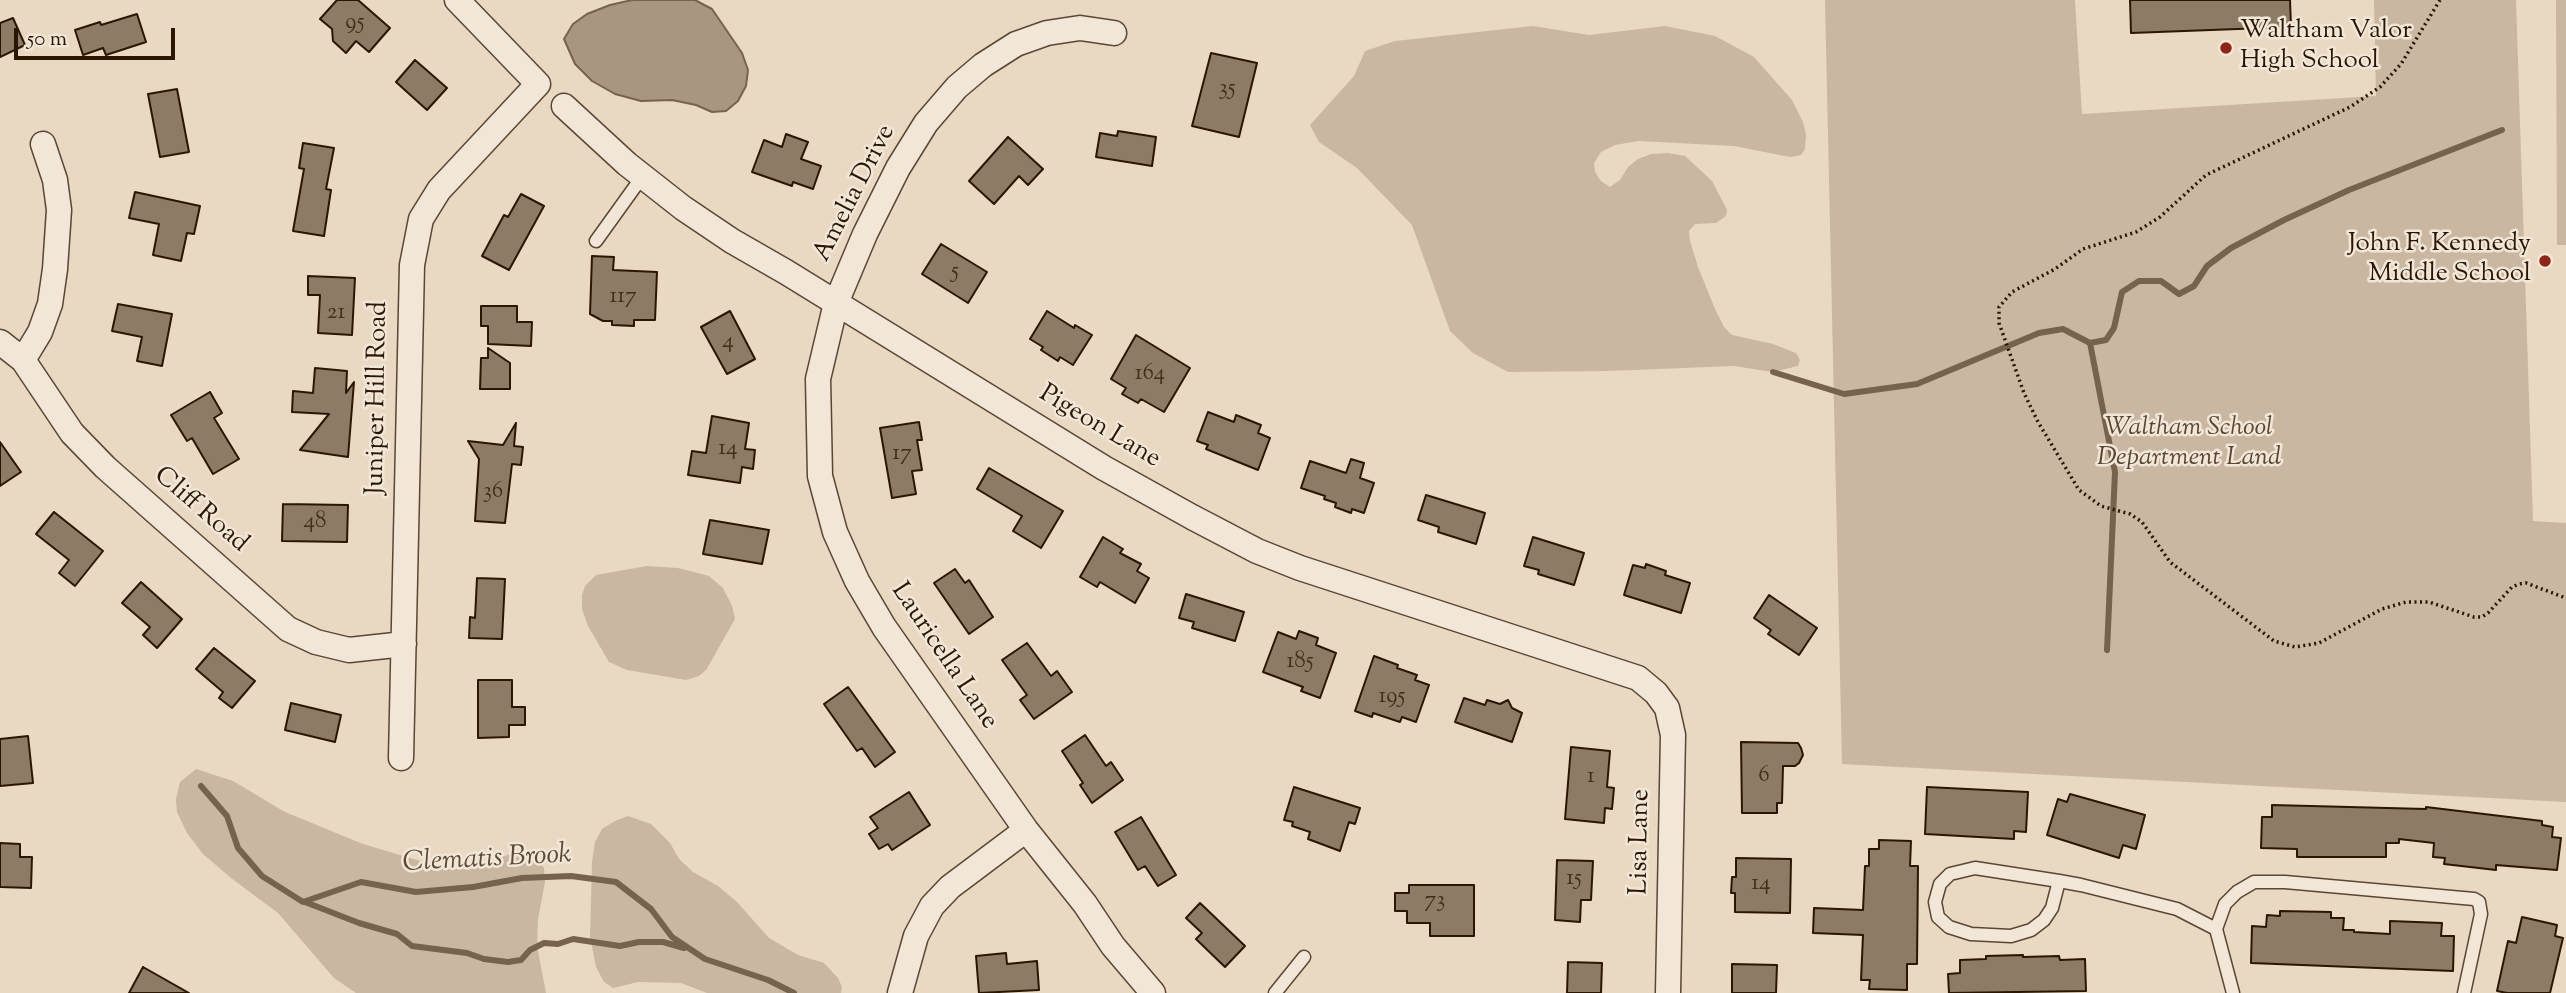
<!DOCTYPE html>
<style>
body{margin:0}
#map{position:relative;width:2566px;height:993px;overflow:hidden;background:#e9d8c2;font-family:"Sorts Mill Goudy",serif}
canvas{display:block}
.scale{position:absolute;left:14px;top:28px;width:161px;height:32px;box-sizing:border-box;border:4px solid #2b1602;border-top:0;padding-left:9px;font-size:21px;line-height:24px;white-space:nowrap;color:#2b1602;-webkit-text-stroke:5px #f1e6d7;paint-order:stroke}
</style>
<div id="map">
<canvas width="2566" height="993"></canvas>
<div class="scale">50 m</div>
</div>
<script>
const context = document.querySelector('canvas').getContext('2d');
context.lineJoin = 'round';
function paint(path, color) { context.fillStyle = color; context.fill(path, 'evenodd'); }
const toPath = rows => new Path2D(rows.map(r => 'M' + r).join(''));
function strokePath(path, color, width, dash) { context.strokeStyle = color; context.lineWidth = width; context.lineCap = dash ? 'butt' : 'round'; context.setLineDash(dash || []); context.stroke(path); }
function drawText(font, color, halo, rows, align = 'center') {
  context.font = font + ' "Sorts Mill Goudy",serif'; context.lineWidth = 5; context.setLineDash([]); context.textBaseline = 'middle'; context.strokeStyle = halo; context.fillStyle = color; for (const [text, x, y, turn = 0] of rows) {
    context.save(); context.translate(x, y); context.rotate((+turn || 0) * Math.PI / 180); context.textAlign = isNaN(turn) ? turn : align; if (halo) context.strokeText(text, 0, 0); context.fillText(text, 0, 0); context.restore();
  }
}
const green = toPath([
 [1825,0,2075,0,2082,114,2376,96,2374,0,2516,0,2533,521,2566,523,2566,802,1842,764],
 [2556,0,2566,0,2566,245,2557,245],
 [1533,26,1589,35,1665,26,1715,36,1754,57,1792,100,1803,122,1806,135,1805,149,1801,155,1790,157,1734,146,1638,141,1615,145,1601,152,1594,163,1595,172,1601,181,1610,187,1620,180,1628,167,1638,159,1651,154,1668,153,1685,156,1712,181,1727,210,1726,216,1716,223,1695,224,1689,231,1690,241,1698,267,1715,309,1724,327,1732,335,1773,344,1796,353,1800,360,1798,366,1773,372,1734,366,1608,371,1508,372,1473,353,1450,331,1412,225,1357,168,1319,142,1310,125,1354,76,1365,51,1395,41],
 [647,566,678,568,709,576,723,588,732,606,735,619,706,670,699,676,686,680,627,670,609,662,588,626,582,609,582,595,585,586,596,575],
 [196,769,233,781,285,812,363,844,447,869,467,869,519,851,533,852,544,868,545,882,538,919,537,946,546,993,356,993,334,978,278,913,231,878,203,854,187,833,177,812,176,799,180,782],
 [628,816,651,824,670,843,679,859,693,872,718,886,737,902,769,938,798,955,824,963,838,978,842,987,841,993,707,993,681,983,638,982,613,988,604,982,596,967,590,937,592,862,595,842,602,829,615,821]
]);
const water = toPath([
 [632,0,695,0,712,9,742,53,748,70,746,86,738,101,726,111,712,112,696,105,672,100,641,101,615,94,592,81,575,64,564,39,573,24,587,14,610,5,632,0]
]);
const stream = toPath([
 [2090,343,2115,472,2107,650],
 [1773,372,1844,394,1917,384,2039,333,2063,329,2090,343,2106,340,2114,328,2122,292,2139,281,2161,281,2179,294,2194,286,2207,266,2231,248,2284,220,2349,190,2502,130],
 [201,786,227,816,238,848,262,876,303,902,361,882,416,892,473,887,522,878,571,876,616,882,651,909,672,937,705,959,768,980,794,993],
 [305,902,359,923,397,934,412,946,467,953,484,959,508,962,521,960,530,950,544,943,558,944,573,939,620,946,639,942,663,942,684,948]
]);
const building = toPath([
 [337,0,358,0,390,28,369,52,356,41,346,53,333,41,332,29,320,19,337,0],
 [2130,0,2290,0,2291,27,2131,33,2130,0],
 [137,14,146,42,106,55,103,48,83,55,75,30,100,22,101,25,137,14],
 [13,18,25,45,0,57,0,23,13,18],
 [1211,53,1257,63,1239,137,1192,126,1211,53],
 [415,60,447,88,427,110,396,82,415,60],
 [177,89,189,152,160,157,148,94,177,89],
 [1118,131,1156,137,1152,166,1096,157,1100,133,1117,136,1118,131],
 [786,134,808,142,801,159,821,166,813,189,793,182,792,186,752,172,764,140,782,147,786,134],
 [1008,137,1043,169,1028,185,1019,176,994,204,969,181,1008,137],
 [303,143,334,148,326,189,331,190,324,236,293,231,304,169,299,168,303,143],
 [135,192,200,206,194,234,187,233,181,261,153,255,159,224,129,218,135,192],
 [521,194,544,206,509,270,482,256,504,215,508,217,521,194],
 [941,244,987,272,968,303,922,274,941,244],
 [592,256,614,257,613,270,657,272,655,320,634,320,634,326,612,325,612,321,603,321,590,314,592,256],
 [308,276,355,278,352,335,318,333,320,295,308,295,308,276],
 [118,304,172,314,162,366,137,361,142,337,112,331,118,304],
 [481,306,517,306,517,322,532,322,531,346,488,344,488,326,481,326,481,306],
 [730,311,755,359,727,374,701,327,730,311],
 [1047,311,1074,328,1075,325,1092,335,1073,365,1060,357,1058,361,1041,350,1043,347,1030,339,1047,311],
 [1136,335,1190,368,1164,412,1141,399,1138,403,1122,394,1126,388,1111,379,1136,335],
 [488,348,510,363,510,389,480,389,481,358,488,358,488,348],
 [315,368,347,371,346,393,354,382,348,457,300,450,329,414,292,412,293,391,313,393,315,368],
 [210,392,222,413,214,418,239,459,213,474,192,438,187,441,171,415,210,392],
 [1208,412,1234,422,1236,415,1261,425,1258,433,1270,438,1258,470,1206,449,1208,445,1197,441,1208,412],
 [712,416,749,423,745,449,755,450,753,469,742,467,740,483,688,475,692,451,706,453,712,416],
 [919,422,922,440,917,440,922,470,912,471,916,494,892,498,880,428,919,422],
 [516,423,514,446,523,447,521,465,512,464,505,523,475,521,479,459,468,441,503,445,516,423],
 [0,442,21,472,0,486,0,442],
 [1351,459,1364,463,1360,478,1374,483,1364,513,1352,509,1351,513,1335,507,1336,503,1324,499,1325,496,1301,488,1310,461,1346,473,1351,459],
 [989,468,1063,511,1041,548,1013,531,1022,516,977,489,989,468],
 [1426,495,1485,513,1476,544,1438,532,1439,527,1418,520,1426,495],
 [283,504,348,505,347,542,282,541,283,504],
 [54,512,103,551,75,586,59,573,69,560,36,534,54,512],
 [710,520,769,530,762,564,703,554,710,520],
 [1103,537,1123,549,1120,553,1141,564,1137,571,1149,578,1135,603,1100,582,1097,587,1080,577,1103,537],
 [1533,537,1584,553,1574,585,1538,574,1539,570,1524,566,1533,537],
 [1646,564,1666,571,1665,575,1690,583,1681,613,1624,595,1633,565,1645,568,1646,564],
 [955,569,965,583,969,580,993,617,969,634,934,583,955,569],
 [477,578,505,579,502,639,469,638,470,617,475,618,477,578],
 [141,582,182,619,157,648,143,635,150,627,122,603,141,582],
 [1186,594,1244,612,1235,641,1192,628,1194,622,1179,618,1186,594],
 [1769,595,1817,628,1799,655,1768,634,1771,630,1754,618,1769,595],
 [1299,631,1318,638,1316,645,1336,653,1320,698,1301,691,1303,687,1263,672,1278,632,1296,639,1299,631],
 [1027,643,1051,676,1057,671,1072,692,1034,719,1020,700,1027,695,1002,660,1027,643],
 [214,648,255,681,232,708,219,698,223,692,196,669,214,648],
 [1374,656,1398,665,1397,668,1417,675,1415,680,1429,685,1416,722,1402,717,1400,722,1373,713,1372,717,1355,711,1374,656],
 [478,680,512,680,512,707,525,707,525,725,509,725,509,737,478,738,478,680],
 [848,687,895,752,875,767,862,748,857,751,824,704,848,687],
 [1464,698,1485,705,1487,700,1500,704,1508,700,1512,708,1522,713,1512,742,1455,722,1464,698],
 [291,703,341,715,335,742,285,730,291,703],
 [1085,735,1106,766,1111,762,1123,780,1092,803,1080,785,1083,783,1062,751,1085,735],
 [28,736,33,783,0,786,0,739,28,736],
 [1741,742,1798,743,1801,748,1803,755,1799,763,1795,766,1783,766,1782,803,1777,803,1777,813,1742,813,1741,742],
 [1571,747,1610,751,1607,787,1614,788,1612,809,1605,808,1604,823,1565,819,1571,747],
 [1294,787,1360,808,1355,824,1349,822,1340,851,1308,839,1310,832,1292,826,1293,822,1284,820,1294,787],
 [1927,787,2028,792,2026,832,2014,831,2014,839,1925,834,1927,787],
 [909,792,930,825,892,850,888,844,879,849,869,834,878,828,870,817,909,792],
 [2070,794,2145,815,2136,849,2123,845,2119,858,2047,835,2058,799,2067,802,2070,794],
 [2272,805,2426,809,2426,807,2542,821,2542,825,2553,827,2552,837,2561,838,2557,870,2496,865,2496,870,2444,864,2445,858,2433,857,2434,843,2399,839,2399,843,2386,843,2386,857,2297,857,2297,849,2261,848,2262,817,2272,817,2272,805],
 [1141,817,1176,875,1158,886,1145,866,1138,870,1115,832,1141,817],
 [1879,840,1911,841,1910,866,1918,866,1917,964,1907,964,1907,990,1869,989,1870,980,1861,980,1863,935,1813,933,1814,908,1863,910,1865,866,1869,866,1869,849,1879,849,1879,840],
 [0,843,20,844,20,857,32,857,31,888,0,887,0,843],
 [1736,858,1791,859,1790,913,1735,912,1735,893,1731,893,1732,877,1736,877,1736,858],
 [1557,860,1593,861,1591,900,1581,900,1580,922,1555,920,1557,860],
 [1409,885,1474,885,1474,936,1430,936,1430,923,1407,923,1407,911,1395,911,1395,893,1409,893,1409,885],
 [1200,903,1245,946,1225,967,1196,939,1202,933,1186,918,1200,903],
 [2280,911,2331,912,2331,918,2344,918,2343,930,2354,930,2354,932,2390,934,2390,921,2442,923,2441,936,2454,936,2453,971,2251,963,2252,926,2266,927,2267,915,2280,916,2280,911],
 [2522,917,2557,925,2555,936,2563,938,2550,993,2507,993,2497,991,2508,941,2516,943,2522,917],
 [1006,953,1007,964,1037,961,1039,990,979,993,976,956,1006,953],
 [2023,955,2023,957,2059,956,2060,960,2085,959,2086,991,1949,993,1948,974,1960,973,1960,960,1986,959,1986,956,2023,955],
 [1568,962,1602,963,1601,993,1567,993,1568,962],
 [1732,964,1777,965,1776,993,1732,993,1732,964],
 [143,967,189,993,129,993,143,967]
]);
const path = toPath([
 [2440,0,2401,64,2380,87,2350,107,2206,175,2160,217,2136,232,2083,249,2055,269,2012,292,1999,307,1999,323,2024,393,2038,422,2079,490,2101,506,2130,514,2142,522,2170,562,2274,641,2295,647,2319,643,2382,609,2406,602,2429,602,2474,617,2482,617,2488,613,2512,587,2519,584,2526,583,2566,598]
]);
const lane = toPath([
 [596,241,642,177],
 [2059,881,2052,908,2044,920,2031,930,2011,936,1971,934,1949,927,1938,917,1935,902,1940,884,1950,874,1975,868,2059,881,2081,885,2177,909,2216,929,2233,993],
 [2216,929,2225,904,2237,892,2254,882,2285,882,2474,899,2479,902,2481,914,2464,993],
 [1275,993,1304,957]
]);
const street = toPath([
 [1114,33,1080,28,1047,33,1016,44,983,65,957,87,926,123,898,168,865,234,836,303,818,379,820,476,835,532,857,581,884,627,1026,830,1085,904,1113,946,1153,993],
 [564,106,627,164,683,208,732,241,786,272,1104,468,1192,517,1257,551,1300,568,1638,678,1656,693,1667,708,1673,735,1668,993],
 [0,342,23,360,72,433,105,467,288,629,316,642,349,650,404,644],
 [23,360,40,332,50,304,55,269,59,210,55,180,43,144],
 [401,758,412,265,421,219,439,190,538,84,457,0],
 [900,993,916,936,932,906,950,887,1026,830]
]);
const markers = [
 [2226,48,7,"#8f2418"],
 [2545,261,7,"#8f2418"]
];
const numberNames = [
 ["95",355,24],
 ["35",1227,90],
 ["5",955,273],
 ["117",623,298],
 ["21",336,314],
 ["4",728,343],
 ["164",1150,375],
 ["14",728,450],
 ["17",902,455],
 ["36",493,493],
 ["48",315,523],
 ["185",1300,663],
 ["195",1392,698],
 ["6",1764,777],
 ["1",1591,778],
 ["15",1574,880],
 ["14",1761,885],
 ["73",1435,902]
];
const poiNames = [
 ["Waltham Valor",2240,33],
 ["High School",2240,63],
 ["John F. Kennedy",2531,246,"right"],
 ["Middle School",2531,276,"right"]
];
const streetNames = [
 ["Amelia Drive",856,194,-63],
 ["Juniper Hill Road",379,398,-89],
 ["Pigeon Lane",1099,428,31],
 ["Cliff Road",200,511,41],
 ["Lauricella Lane",943,657,56],
 ["Lisa Lane",1642,842,-89]
];
const parkNames = [
 ["Waltham School",2189,430],
 ["Department Land",2189,460]
];
const waterNames = [
 ["Clematis Brook",487,861,-3]
];
paint(green, '#c9b7a1');
paint(water, '#a89681');
strokePath(water, '#76634e', 2);
strokePath(stream, '#76634e', 6);
paint(building, '#8e7b66');
strokePath(building, '#2b1602', 2);
strokePath(lane, '#5a4632', 15);
strokePath(street, '#5a4632', 27);
strokePath(path, '#2b1602', 3.5, [2, 3.5]);
strokePath(lane, '#f1e6d7', 12);
strokePath(street, '#f1e6d7', 24);
for (const [x, y, r, color] of markers) { const dot = new Path2D(); dot.arc(x, y, r, 0, 2 * Math.PI); context.fillStyle = color; context.fill(dot); strokePath(dot, '#f1e6d7', 2.5); }
drawText('23px', '#442f1b', null, numberNames);
drawText('26px', '#2b1602', '#f1e6d7', poiNames, 'left');
drawText('26px', '#2b1602', '#f1e6d7', streetNames);
drawText('italic 26px', '#5a4632', '#f1e6d7', parkNames);
drawText('italic 28px', '#5d4935', '#f1e6d7', waterNames);
</script>
